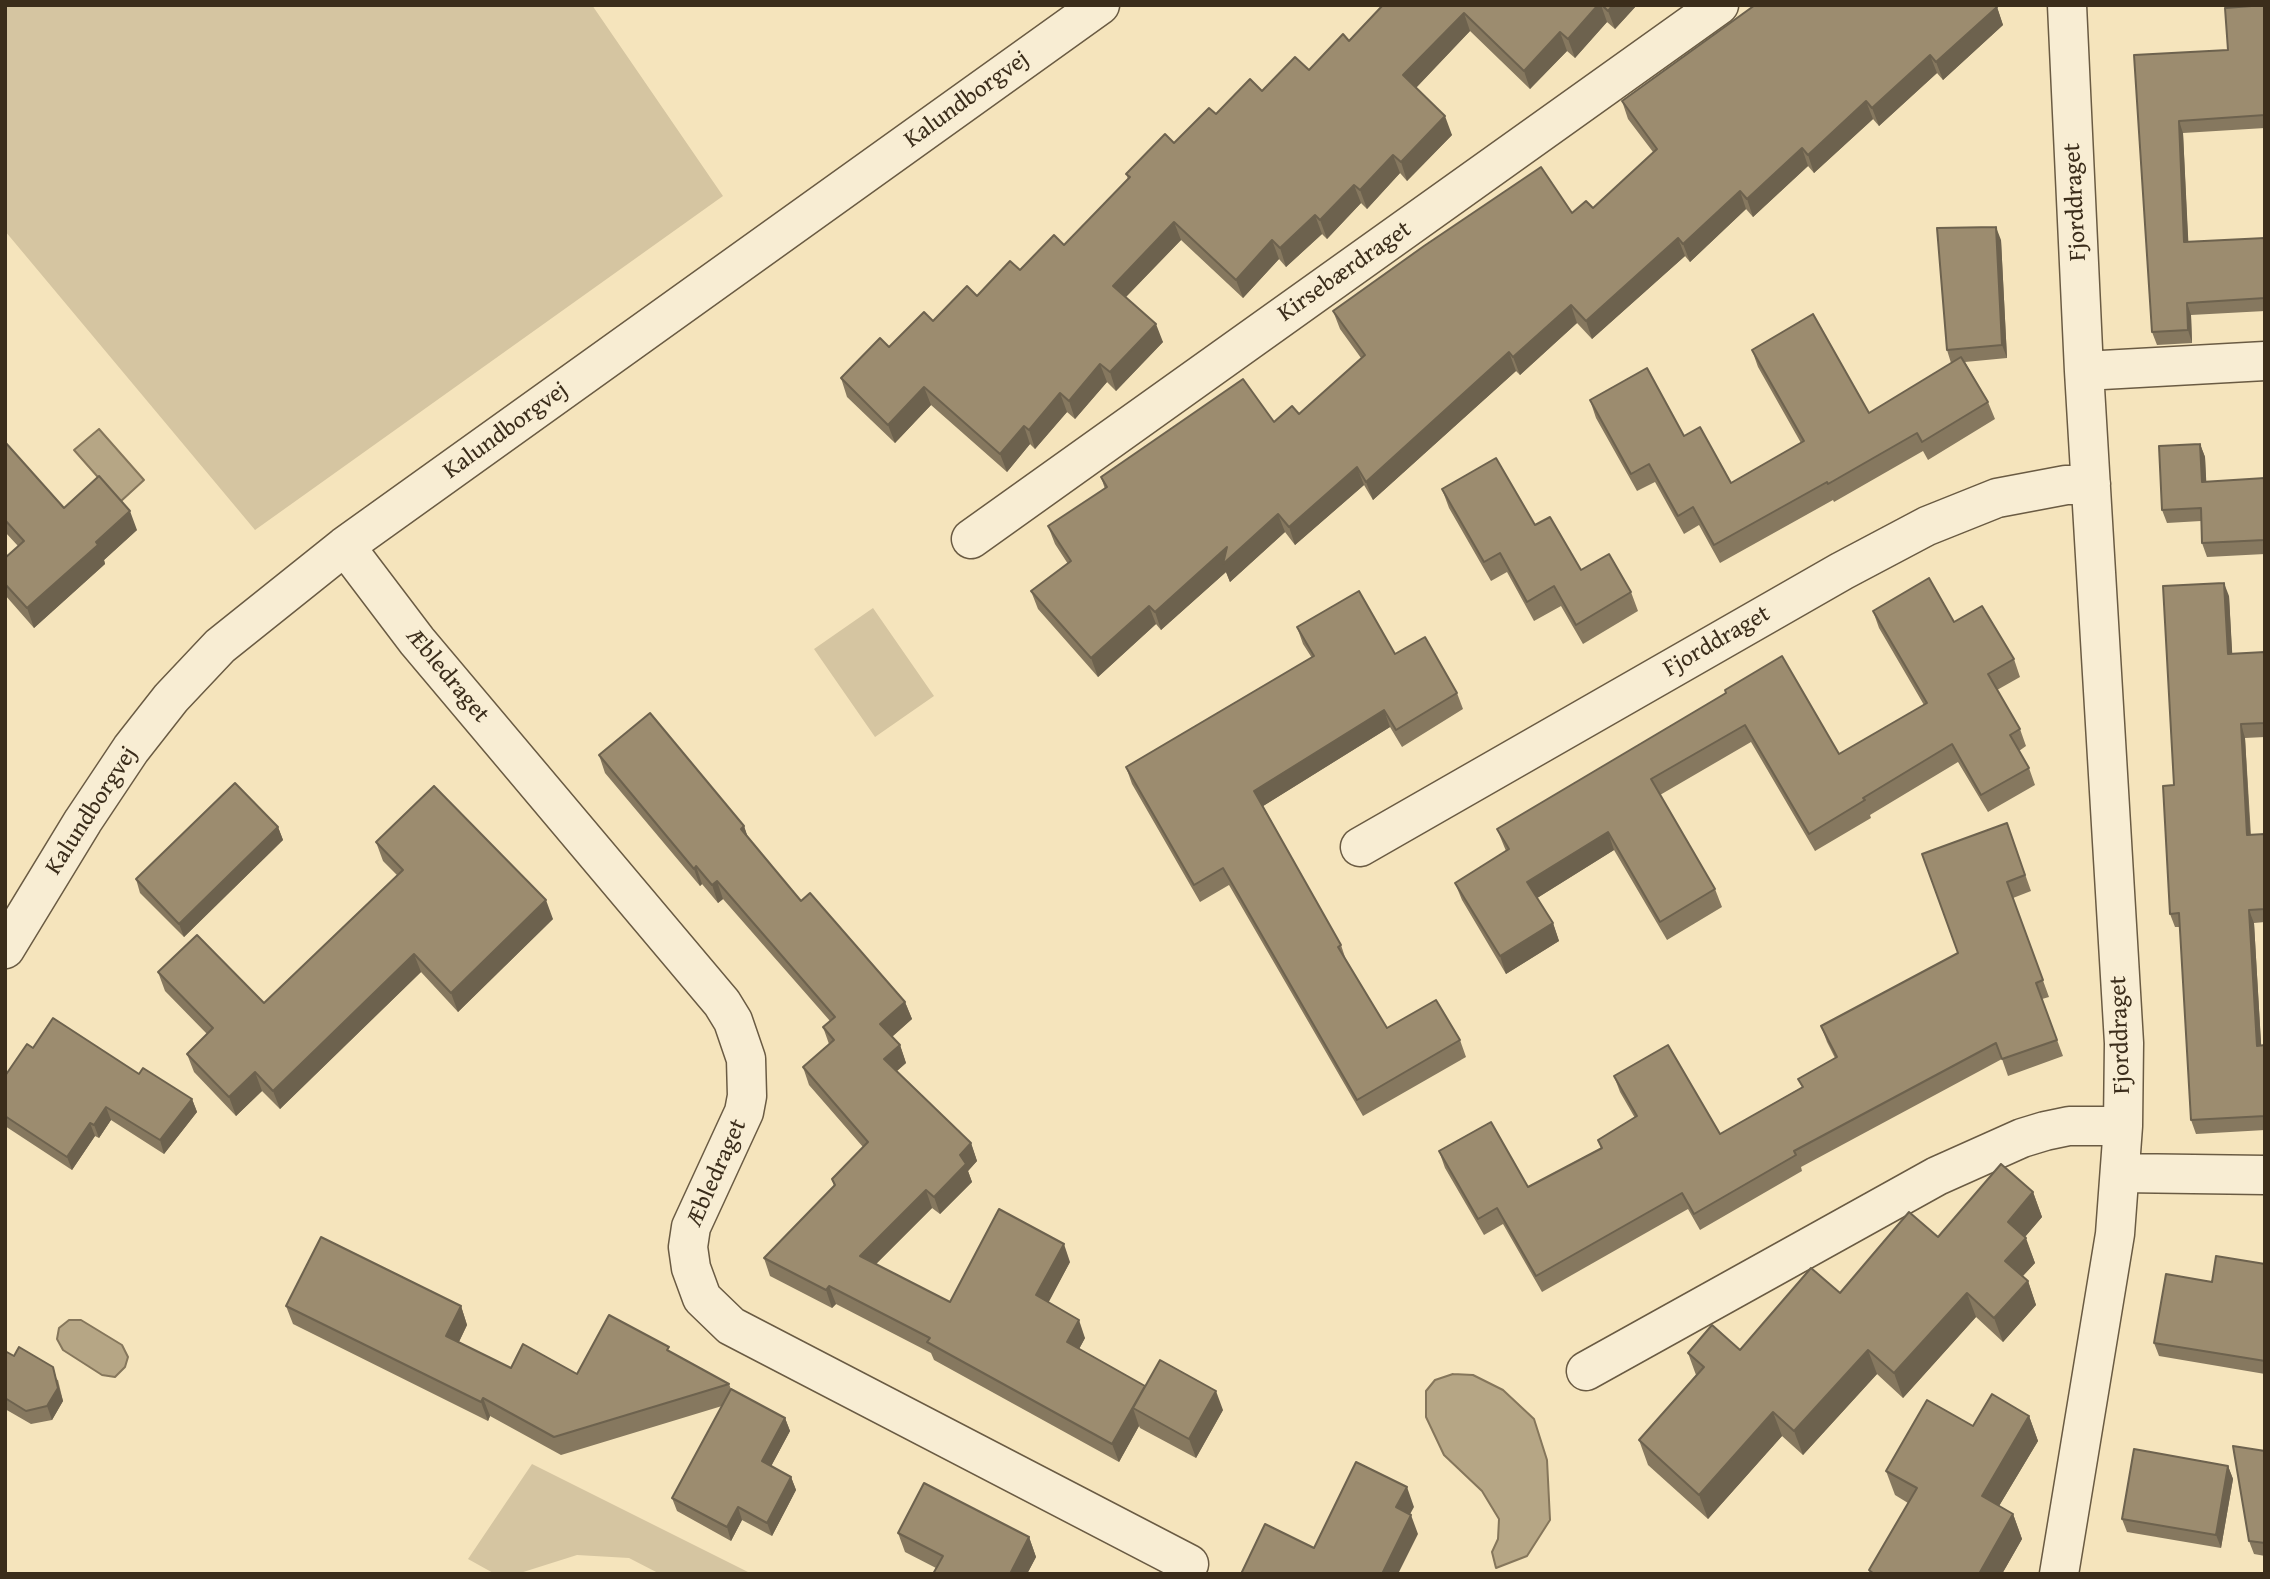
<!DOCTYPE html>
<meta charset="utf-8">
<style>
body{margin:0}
#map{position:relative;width:2270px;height:1579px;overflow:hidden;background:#f5e4bc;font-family:"Gentium Book Plus",serif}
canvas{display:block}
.frame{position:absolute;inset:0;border:7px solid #3b2d1b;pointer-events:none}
</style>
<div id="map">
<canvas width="2270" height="1579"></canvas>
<div class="frame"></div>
</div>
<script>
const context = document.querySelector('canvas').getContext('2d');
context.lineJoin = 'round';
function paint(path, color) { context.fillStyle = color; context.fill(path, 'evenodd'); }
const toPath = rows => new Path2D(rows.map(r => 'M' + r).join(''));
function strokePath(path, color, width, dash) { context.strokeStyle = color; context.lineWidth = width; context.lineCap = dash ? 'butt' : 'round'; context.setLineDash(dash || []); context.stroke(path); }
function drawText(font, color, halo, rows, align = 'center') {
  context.font = font + ' "Gentium Book Plus",serif'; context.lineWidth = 6; context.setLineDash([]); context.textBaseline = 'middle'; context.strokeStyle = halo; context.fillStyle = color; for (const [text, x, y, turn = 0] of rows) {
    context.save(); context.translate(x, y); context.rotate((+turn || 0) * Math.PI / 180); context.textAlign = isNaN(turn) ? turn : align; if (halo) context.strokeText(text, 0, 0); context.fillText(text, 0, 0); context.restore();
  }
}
const green = toPath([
 [5,5,592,5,723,196,255,530,5,231],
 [873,608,934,696,875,737,814,649],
 [532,1464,752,1574,660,1574,629,1558,577,1555,517,1574,495,1574,468,1559]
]);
const water = toPath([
 [99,429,144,480,120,502,74,450,99,429],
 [69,1320,81,1320,122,1345,128,1357,125,1367,115,1377,102,1375,63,1350,57,1339,59,1328,69,1320],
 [1453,1374,1473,1375,1503,1390,1534,1419,1547,1460,1550,1520,1527,1556,1496,1568,1492,1552,1498,1539,1499,1519,1482,1491,1444,1455,1426,1417,1426,1391,1435,1380,1453,1374]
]);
const minor = toPath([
 [2084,371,2265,361],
 [971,539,1719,5],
 [345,546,417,641,722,1003,733,1021,746,1059,747,1096,744,1112,691,1227,688,1247,691,1268,702,1298,731,1326,1189,1564],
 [1360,847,1842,571,1927,526,1997,498,2066,485,2091,484],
 [5,949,83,821,131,749,171,698,220,646,345,546,1100,5],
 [2121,1173,2265,1175],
 [1586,1371,1937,1176,2022,1138,2045,1131,2069,1126,2123,1126],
 [2059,1574,2115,1234,2123,1126,2124,1043,2084,371,2067,5]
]);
const wall = toPath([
 [1383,5,1637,5,1615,29,1607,22,1575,58,1567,51,1530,89,1470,31,1416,88,1452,135,1407,181,1400,173,1367,209,1361,203,1327,239,1322,234,1286,267,1279,259,1243,298,1181,240,1126,297,1163,342,1116,391,1107,382,1075,419,1067,412,1035,449,1030,444,1007,472,931,405,895,443,847,397,841,378,933,321,1064,245,1128,179,1126,174,1174,143,1216,114,1309,70,1349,41],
 [2265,5,2265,128,2183,133,2188,242,2265,238,2265,311,2191,315,2192,343,2157,345,2152,332,2134,55,2228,50],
 [1997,7,2003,25,1943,80,1937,73,1879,126,1873,119,1814,173,1808,166,1753,217,1746,209,1690,262,1685,256,1592,339,1577,323,1520,375,1516,371,1373,500,1364,485,1295,545,1285,532,1230,582,1226,572,1161,630,1156,624,1098,677,1038,609,1031,591,1068,564,1055,544,1048,526,1105,489,1101,477,1299,414,1361,358,1340,329,1333,311,1572,213,1593,208,1653,152,1628,119,1622,101],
 [2001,240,2007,358,1965,362,1988,402,1995,419,1928,460,1923,451,1834,502,1833,500,1720,563,1699,525,1684,534,1655,482,1637,491,1596,418,1590,400,1684,436,1731,483,1801,443,1758,367,1752,350,1869,413,1951,363,1947,350],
 [5,442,64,508,137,530,104,560,105,564,34,628,5,595,5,558,18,546,5,532],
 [2200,444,2205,457,2206,482,2265,478,2265,554,2207,557,2202,543,2201,521,2167,523,2162,510],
 [1442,489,1535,525,1581,570,1631,592,1638,611,1583,644,1561,606,1534,621,1507,572,1491,581,1449,508],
 [2229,596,2232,654,2265,652,2265,737,2245,738,2251,835,2265,834,2265,922,2254,923,2261,1045,2265,1045,2265,1130,2196,1134,2191,1120,2180,927,2175,927,2170,914,2174,785],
 [1873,611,1954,622,2014,659,2020,677,1997,690,2020,729,2026,746,2019,751,2029,768,2035,785,1988,812,1958,762,1870,815,1871,818,1815,851,1751,742,1660,795,1715,889,1722,907,1667,940,1614,850,1537,898,1553,923,1559,941,1506,974,1462,900,1455,883,1506,851,1497,829,1726,693,1725,690,1839,754,1924,705,1879,628],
 [1297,627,1395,654,1457,693,1463,709,1402,747,1390,727,1263,806,1341,945,1346,960,1387,1028,1460,1040,1466,1057,1363,1116,1229,885,1200,902,1132,784,1126,767,1312,658,1303,644],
 [599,755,744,826,748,838,801,901,905,1002,912,1019,892,1037,900,1045,906,1063,897,1071,971,1143,977,1161,968,1171,972,1182,940,1214,932,1208,876,1264,950,1302,1070,1262,1048,1302,1085,1338,1079,1349,1145,1386,1223,1410,1196,1458,1140,1428,1139,1426,1119,1462,934,1360,931,1353,836,1304,832,1308,770,1276,764,1258,834,1186,832,1179,863,1147,809,1085,803,1067,829,1044,823,1027,830,1021,723,899,718,903,702,884,700,886,605,773],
 [2007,823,2031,891,2013,898,2049,997,2042,999,2063,1056,2008,1076,2002,1059,1801,1167,1802,1171,1700,1230,1688,1209,1542,1292,1503,1224,1484,1235,1445,1168,1439,1151,1528,1187,1601,1148,1598,1140,1635,1118,1620,1092,1614,1076,1720,1134,1802,1087,1798,1079,1835,1058,1827,1042,1821,1026,1958,953],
 [278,827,283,840,184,937,140,893,136,879],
 [376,842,553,919,458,1012,421,972,280,1109,262,1091,236,1116,194,1072,187,1054,207,1034,165,991,158,972,264,1003,397,875,383,861],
 [33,1048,139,1074,192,1099,197,1112,164,1154,111,1120,99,1138,95,1136,72,1170,5,1126,5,1076],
 [2033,1192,2042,1217,2025,1237,2035,1263,2023,1276,2028,1281,2036,1305,2003,1342,1976,1317,1903,1398,1877,1374,1803,1455,1782,1436,1708,1519,1648,1465,1639,1440,1696,1375,1688,1353,1740,1350,1938,1237],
 [2265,1264,2265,1374,2159,1356,2154,1343,2212,1282],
 [286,1306,461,1306,467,1325,459,1342,511,1368,577,1374,670,1352,729,1384,731,1389,785,1418,790,1431,771,1466,791,1477,796,1490,772,1536,742,1520,731,1541,677,1511,672,1498,722,1406,561,1455,490,1416,488,1421,293,1324],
 [5,1351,58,1380,63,1401,52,1420,31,1424,5,1409],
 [2029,1416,2038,1441,1999,1506,2013,1514,2022,1539,2002,1574,1870,1574,1869,1570,1908,1503,1895,1495,1886,1471],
 [2265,1451,2265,1556,2254,1554,2249,1541],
 [2228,1466,2233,1479,2221,1548,2127,1532,2122,1519],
 [898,1533,1029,1537,1036,1557,1027,1574,933,1574,936,1568,905,1552]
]);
const shadedWall = toPath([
 [1598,5,1601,5,1607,22,1575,58,1568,39],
 [1613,5,1637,5,1615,29,1608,11],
 [1997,7,2003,25,1943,80,1936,62],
 [1464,13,1470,31,1410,94,1403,75],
 [1560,32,1567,51,1530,89,1524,71],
 [1930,55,1937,73,1879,126,1872,108],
 [1866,101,1873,119,1814,173,1808,155],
 [1445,116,1452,135,1407,181,1401,162],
 [2179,121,2183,133,2189,255,2184,242],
 [1802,148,1808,166,1753,217,1747,199],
 [1393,155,1400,173,1367,209,1360,190],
 [1354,185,1361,203,1327,239,1320,220],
 [1740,191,1746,209,1690,262,1683,244],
 [1315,215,1322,234,1286,267,1280,248],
 [1174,222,1181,240,1119,304,1113,286],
 [1996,227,2001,240,2007,358,2002,345],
 [1678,238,1685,256,1592,339,1586,321],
 [1272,240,1279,259,1243,298,1236,280],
 [2187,303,2191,315,2192,343,2188,330],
 [1571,305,1577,323,1520,375,1513,357],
 [1156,324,1163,342,1116,391,1110,372],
 [1509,352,1516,371,1373,500,1366,482],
 [1100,364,1107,382,1075,419,1069,401],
 [924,387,931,405,895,443,888,425],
 [1060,393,1067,412,1035,449,1029,430],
 [1024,426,1030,444,1007,472,1000,454],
 [2200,444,2205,457,2207,495,2202,482],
 [1357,467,1364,485,1295,545,1289,527],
 [130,511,137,530,104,560,105,564,34,628,27,608,96,542],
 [1278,514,1285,532,1230,582,1226,572,1161,630,1155,612,1227,547],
 [2224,583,2229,596,2233,667,2228,654],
 [1149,606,1156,624,1098,677,1091,658],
 [1384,710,1390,727,1260,808,1254,791],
 [2241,724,2245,738,2251,848,2247,835],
 [744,826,750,844,741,829],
 [278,827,283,840,184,937,179,924],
 [1608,832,1614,850,1534,900,1527,882],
 [696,866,702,884,700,886,694,869],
 [717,881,723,899,718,903,712,885],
 [546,900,553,919,458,1012,451,993],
 [2249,910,2254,923,2262,1059,2257,1046],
 [1553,923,1559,941,1506,974,1500,956],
 [414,954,421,972,280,1109,273,1091],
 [905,1002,912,1019,887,1041,880,1024],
 [900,1045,906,1063,891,1076,884,1059],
 [255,1072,262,1091,236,1116,229,1097],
 [192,1099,197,1112,164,1154,160,1140],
 [106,1107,111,1120,99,1138,94,1125],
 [90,1123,95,1136,72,1170,67,1157],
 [971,1143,977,1161,968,1171,972,1182,940,1214,934,1197,960,1155],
 [926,1190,932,1208,866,1274,860,1256],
 [2033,1192,2042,1217,2017,1246,2008,1222],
 [2026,1238,2035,1263,2014,1285,2005,1261],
 [1064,1244,1070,1262,1043,1313,1036,1295],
 [2028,1281,2036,1305,2003,1342,1994,1318],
 [829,1286,836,1304,832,1308,826,1290],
 [1967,1293,1976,1317,1903,1398,1894,1373],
 [461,1306,467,1325,453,1354,446,1336],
 [1079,1320,1085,1338,1073,1360,1067,1342],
 [1868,1350,1877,1374,1803,1455,1794,1431],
 [53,1367,63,1401,52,1420,47,1406],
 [1216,1391,1223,1410,1196,1458,1189,1439],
 [483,1398,490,1416,488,1421,481,1402],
 [1133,1408,1139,1426,1119,1462,1112,1444],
 [1773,1412,1782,1436,1708,1519,1699,1495],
 [2029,1416,2038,1441,1990,1521,1982,1496],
 [785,1418,790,1431,767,1474,762,1461],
 [2228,1466,2233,1479,2221,1548,2216,1535],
 [791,1477,796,1490,772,1536,767,1523],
 [1407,1487,1414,1507,1403,1527,1396,1507],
 [738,1507,742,1520,731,1541,727,1527],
 [2013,1514,2022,1539,2002,1574,1979,1574],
 [1411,1515,1418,1534,1398,1574,1382,1574],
 [1029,1537,1036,1557,1027,1574,1010,1574]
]);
const building = toPath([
 [1383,5,1598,5,1568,39,1560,32,1524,71,1464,13,1403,75,1445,116,1401,162,1393,155,1360,190,1354,185,1320,220,1315,215,1280,248,1272,240,1236,280,1174,222,1113,286,1156,324,1110,372,1100,364,1069,401,1060,393,1029,430,1024,426,1000,454,924,387,888,425,841,378,880,338,889,347,924,312,933,321,967,286,977,296,1010,261,1020,270,1054,235,1064,245,1130,177,1126,174,1165,134,1174,143,1209,108,1216,114,1250,79,1262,91,1295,57,1309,70,1343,34,1349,41,1383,5],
 [1602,5,1613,5,1608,11,1602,5],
 [1755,5,1996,5,1997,7,1936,62,1930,55,1872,108,1866,101,1808,155,1802,148,1747,199,1740,191,1683,244,1678,238,1586,321,1571,305,1513,357,1509,352,1366,482,1357,467,1289,527,1278,514,1223,564,1227,547,1155,612,1149,606,1091,658,1031,591,1071,561,1048,526,1107,487,1101,477,1243,379,1274,422,1292,406,1299,414,1365,355,1333,311,1424,246,1541,167,1572,213,1586,201,1593,208,1657,149,1622,101,1755,5],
 [2265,5,2265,115,2179,121,2184,242,2265,238,2265,298,2187,303,2188,330,2152,332,2134,55,2228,50,2225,8,2265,5],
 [1996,227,2002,345,1947,350,1937,228,1996,227],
 [1813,314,1869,413,1961,357,1988,402,1922,442,1917,433,1828,484,1827,482,1714,545,1693,507,1678,516,1649,464,1631,474,1590,400,1647,368,1684,436,1700,427,1731,483,1804,441,1752,350,1813,314],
 [5,442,64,508,99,476,130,511,96,542,98,545,27,608,5,584,5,558,24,541,5,520,5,442],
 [2200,444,2202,482,2265,478,2265,540,2202,543,2201,508,2162,510,2159,446,2200,444],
 [1496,458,1535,525,1550,517,1581,570,1609,554,1631,592,1576,625,1554,586,1527,602,1500,553,1484,562,1442,489,1496,458],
 [1929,578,1954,622,1982,606,2014,659,1988,674,2020,729,2010,735,2029,768,1981,795,1952,744,1863,798,1865,800,1809,834,1745,725,1651,779,1715,889,1660,922,1608,832,1527,882,1553,923,1500,956,1455,883,1509,849,1497,829,1726,693,1725,690,1782,656,1839,754,1927,703,1873,611,1929,578],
 [2224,583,2228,654,2265,652,2265,723,2241,724,2247,835,2265,834,2265,909,2249,910,2257,1046,2265,1045,2265,1116,2191,1120,2179,913,2170,914,2163,786,2174,785,2163,586,2224,583],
 [1359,591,1395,654,1425,637,1457,693,1396,730,1384,710,1254,791,1341,945,1338,947,1387,1028,1436,1000,1460,1040,1357,1100,1223,868,1194,885,1126,767,1314,656,1297,627,1359,591],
 [650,713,744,826,741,829,801,901,810,893,905,1002,880,1024,900,1045,884,1059,971,1143,960,1155,966,1164,934,1197,926,1190,860,1256,950,1302,999,1209,1064,1244,1036,1295,1079,1320,1067,1342,1145,1386,1112,1444,927,1342,930,1338,829,1286,826,1290,764,1258,835,1185,832,1179,868,1142,803,1067,834,1040,823,1027,835,1017,717,881,712,885,696,866,694,869,599,755,650,713],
 [235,783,278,827,179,924,136,879,235,783],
 [434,786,546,900,451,993,414,954,273,1091,255,1072,229,1097,187,1054,213,1028,158,972,197,935,264,1003,403,870,376,842,434,786],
 [2007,823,2025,875,2007,882,2043,980,2036,983,2057,1040,2002,1059,1996,1043,1794,1151,1796,1155,1694,1214,1682,1193,1536,1276,1497,1208,1478,1219,1439,1151,1491,1122,1528,1187,1602,1148,1598,1140,1637,1116,1614,1076,1668,1045,1720,1134,1803,1087,1798,1079,1837,1057,1821,1026,1958,953,1922,854,2007,823],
 [53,1018,139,1074,143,1068,192,1099,160,1140,106,1107,94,1125,90,1123,67,1157,5,1116,5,1076,27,1044,33,1048,53,1018],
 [2001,1164,2033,1192,2008,1222,2026,1238,2005,1261,2028,1281,1994,1318,1967,1293,1894,1373,1868,1350,1794,1431,1773,1412,1699,1495,1639,1440,1704,1367,1688,1353,1712,1325,1740,1350,1811,1268,1840,1293,1909,1212,1938,1237,2001,1164],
 [321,1237,461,1306,446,1336,511,1368,523,1344,577,1374,609,1315,669,1347,667,1350,729,1384,554,1437,483,1398,481,1402,286,1306,321,1237],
 [2216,1256,2265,1264,2265,1361,2154,1343,2166,1274,2212,1282,2216,1256],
 [19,1347,53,1367,58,1388,47,1406,26,1411,5,1398,5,1351,14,1356,19,1347],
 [1160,1360,1216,1391,1189,1439,1133,1408,1160,1360],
 [731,1389,785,1418,762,1461,791,1477,767,1523,738,1507,727,1527,672,1498,731,1389],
 [1992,1394,2029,1416,1982,1496,2013,1514,1979,1574,1874,1574,1869,1570,1917,1488,1886,1471,1927,1400,1973,1426,1992,1394],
 [2233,1446,2265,1451,2265,1543,2249,1541,2233,1446],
 [2134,1449,2228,1466,2216,1535,2122,1519,2134,1449],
 [1356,1462,1407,1487,1396,1507,1411,1515,1382,1574,1241,1574,1265,1524,1314,1548,1356,1462],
 [924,1483,1029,1537,1010,1574,933,1574,943,1556,898,1533,924,1483]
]);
const streetNames = [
 ["Kalundborgvej",967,100,-36],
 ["Fjorddraget",2076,202,-93],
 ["Kirsebærdraget",1345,272,-35],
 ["Kalundborgvej",506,431,-36],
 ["Fjorddraget",1717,642,-30],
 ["Æbledraget",447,676,50],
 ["Kalundborgvej",92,811,-57],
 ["Fjorddraget",2121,1035,-92],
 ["Æbledraget",717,1173,-66]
];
paint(green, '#d5c5a1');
paint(water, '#b6a685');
strokePath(water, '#85765b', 2);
strokePath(minor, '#6a5b43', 41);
strokePath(minor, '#f8edd3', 38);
paint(wall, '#86785f');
paint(shadedWall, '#6d624e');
paint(building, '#9c8c6f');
strokePath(building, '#6d624e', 2);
drawText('24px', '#3b2d1b', '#f8edd3', streetNames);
</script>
